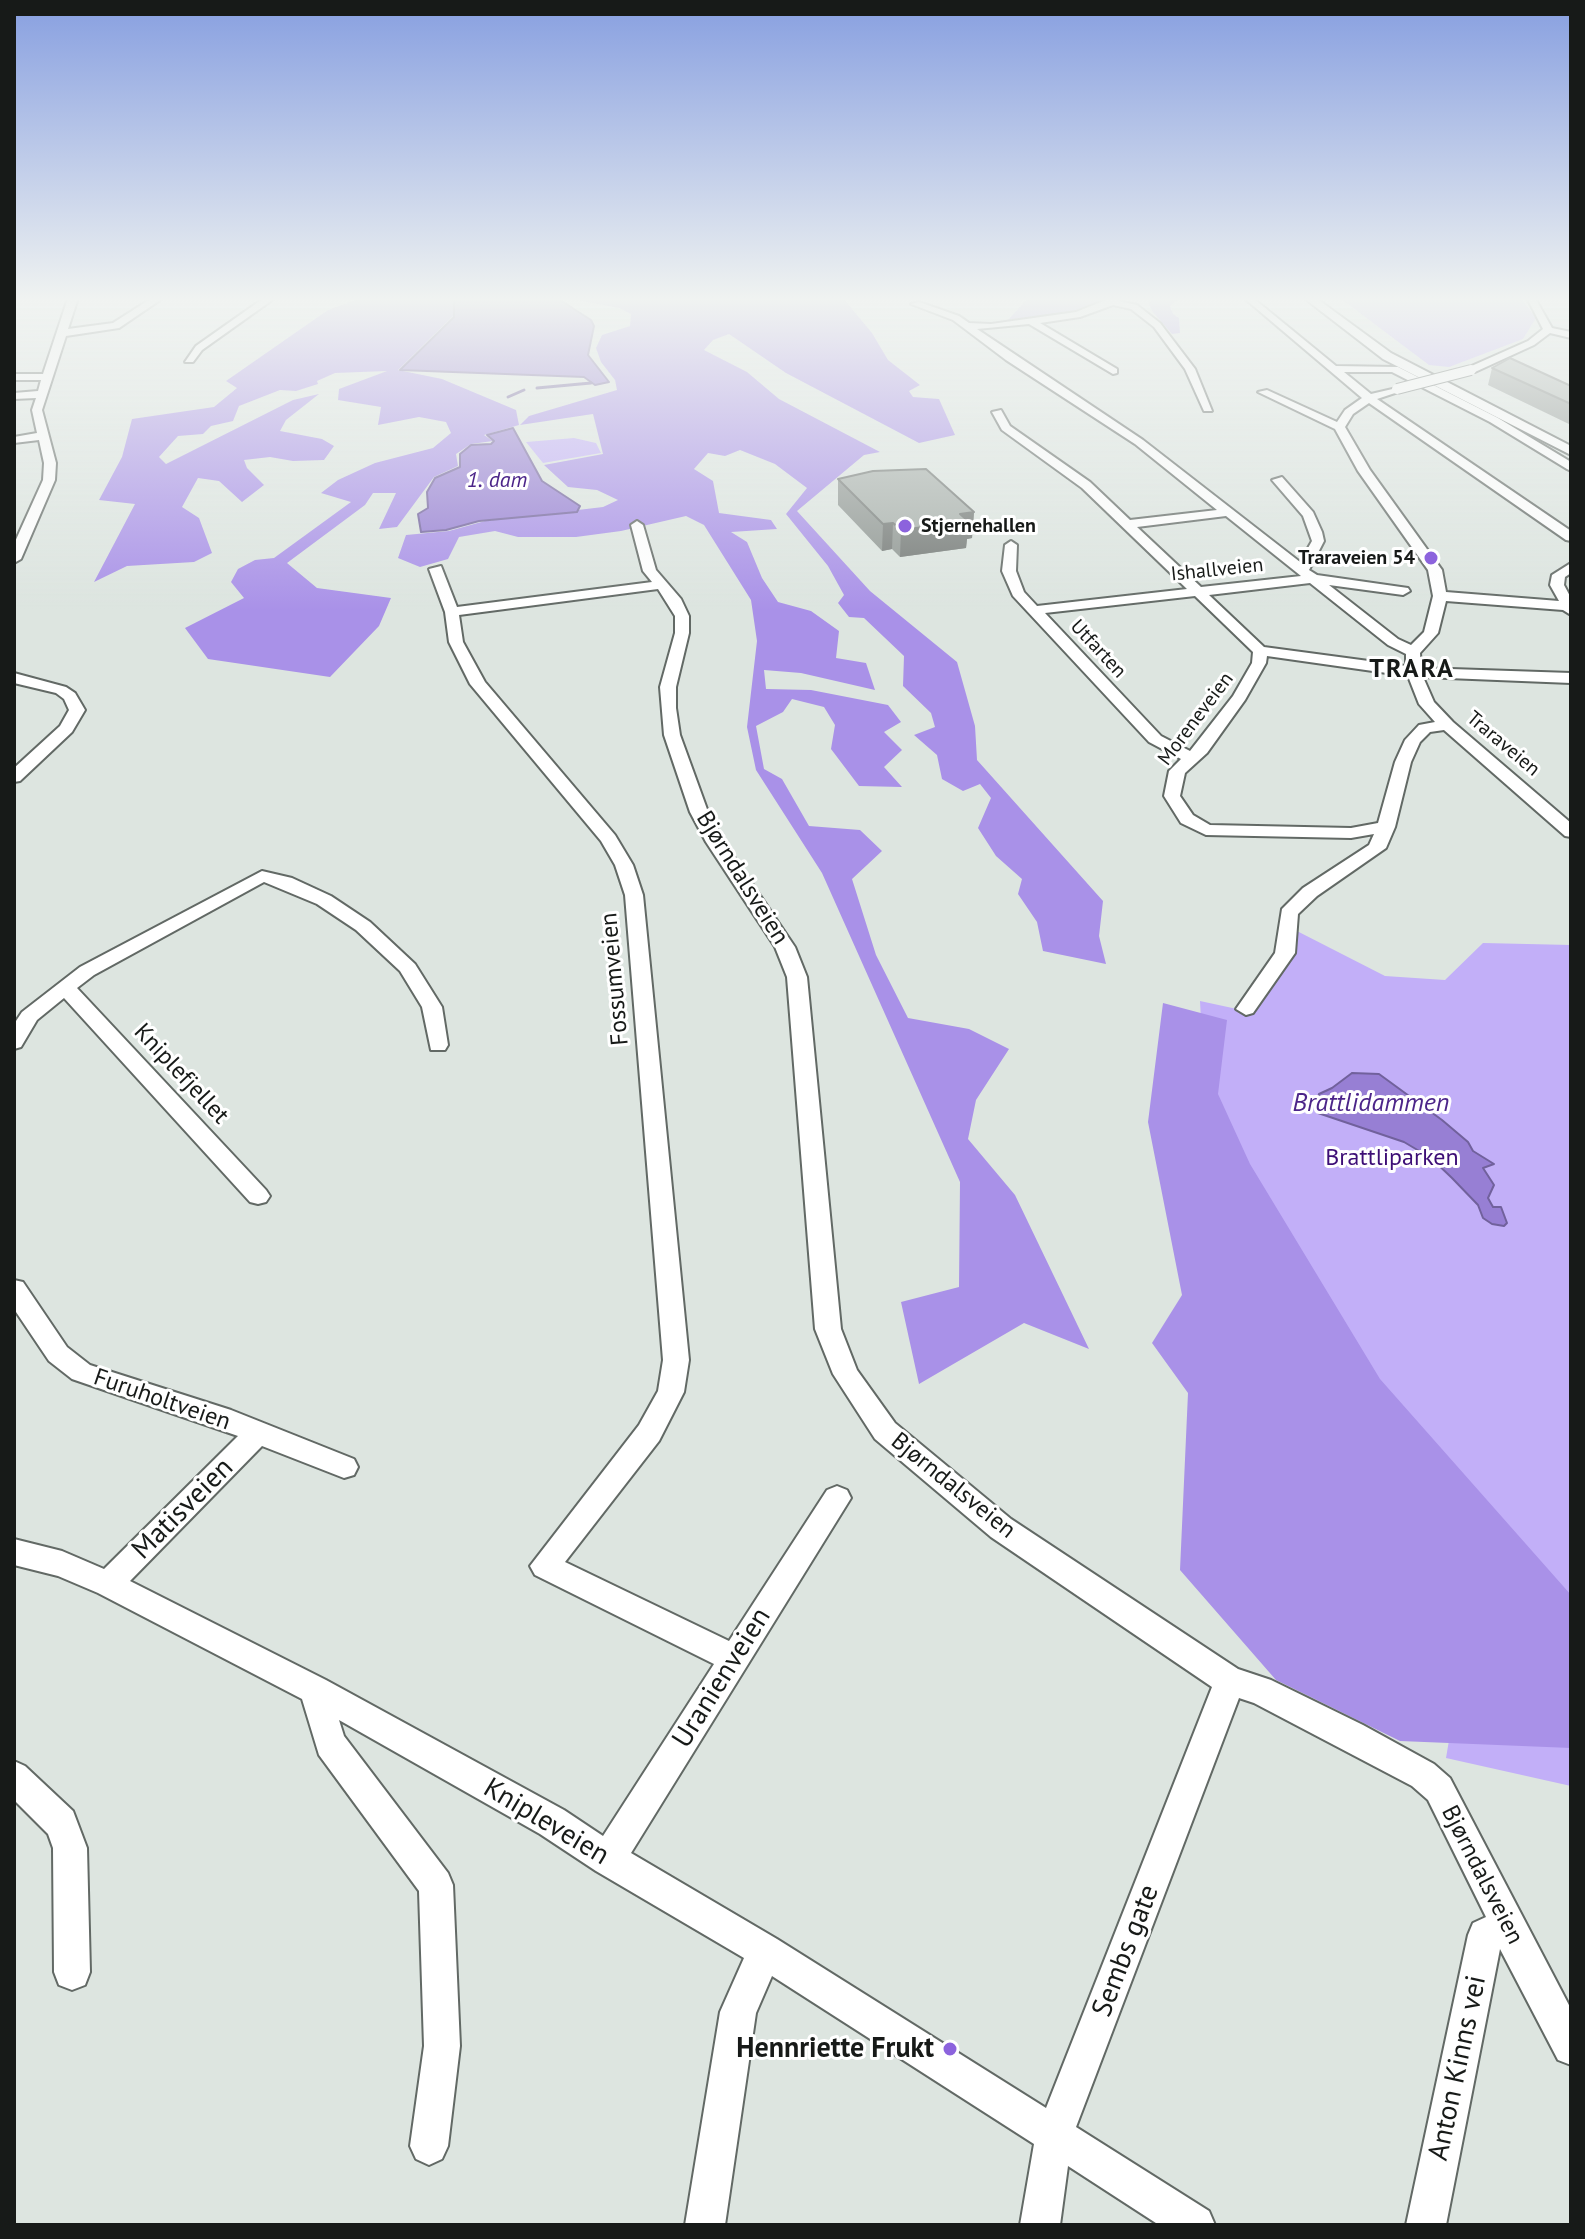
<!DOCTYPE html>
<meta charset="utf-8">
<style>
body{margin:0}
#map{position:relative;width:1585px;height:2239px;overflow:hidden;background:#dde5e0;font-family:"PT Sans",sans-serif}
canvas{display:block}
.frame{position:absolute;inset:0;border:16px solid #171a18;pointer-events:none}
</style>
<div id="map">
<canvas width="1585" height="2239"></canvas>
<div class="frame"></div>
</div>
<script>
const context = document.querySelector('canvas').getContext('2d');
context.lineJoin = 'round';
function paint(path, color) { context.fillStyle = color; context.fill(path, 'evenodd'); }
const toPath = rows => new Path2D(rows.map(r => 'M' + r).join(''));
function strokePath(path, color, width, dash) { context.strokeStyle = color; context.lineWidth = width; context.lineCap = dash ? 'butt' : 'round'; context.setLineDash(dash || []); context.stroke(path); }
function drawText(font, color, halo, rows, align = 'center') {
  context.font = font + ' "PT Sans",sans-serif'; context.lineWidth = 6; context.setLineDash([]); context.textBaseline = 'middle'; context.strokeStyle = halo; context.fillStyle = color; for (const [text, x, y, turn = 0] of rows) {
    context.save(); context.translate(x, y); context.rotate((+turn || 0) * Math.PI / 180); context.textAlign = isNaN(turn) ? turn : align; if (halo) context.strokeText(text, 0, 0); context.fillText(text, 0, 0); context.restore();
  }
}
const green = toPath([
 [1340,298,1521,298,1536,318,1523,339,1449,367,1429,365],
 [574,438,596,443,601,453,543,463,526,442],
 [1293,929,1385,976,1445,980,1483,943,1571,945,1571,1786,1446,1758,1466,1640,1209,1175,1200,1001,1237,1009]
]);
const forest = toPath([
 [393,298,453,298,453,316,398,370,442,379,516,410,519,425,484,435,493,441,471,444,456,454,458,466,434,477,397,527,379,529,396,493,373,493,365,505,287,563,317,588,391,598,379,626,330,677,208,659,185,628,244,598,231,582,238,569,255,560,274,558,351,502,321,493,338,480,375,463,433,448,451,433,446,422,419,417,378,425,381,407,338,400,339,389,387,371,335,373,317,381,318,384,296,391,280,390,239,406,233,421,211,426,203,434,178,436,159,457,166,464,293,400,319,394,286,420,280,431,322,439,334,446,324,460,293,461,270,457,244,460,247,468,264,485,242,502,219,481,198,478,182,507,199,518,212,553,194,562,127,566,94,582,135,504,99,500,122,457,132,419,214,407,237,388,226,381,328,310,355,300],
 [567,298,843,298,872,333,888,360,920,385,909,391,913,397,939,399,955,435,919,443,786,373,729,334,713,340,704,350,747,372,779,399,880,452,864,455,797,511,870,591,957,662,975,726,977,760,1103,901,1099,936,1106,964,1043,951,1037,922,1018,894,1022,879,996,856,978,828,991,798,980,784,963,791,942,779,937,755,914,735,935,727,931,713,903,686,904,656,864,618,849,617,838,603,844,595,828,566,786,514,807,488,775,464,740,450,725,456,708,453,694,469,713,481,719,513,771,520,777,529,731,532,747,542,762,578,778,602,811,611,839,631,836,658,866,663,875,690,801,673,764,670,766,689,811,690,888,705,901,722,884,732,902,750,884,767,902,787,859,786,831,749,835,725,824,707,792,699,783,712,756,726,764,769,782,779,809,826,860,830,882,851,852,879,876,955,908,1018,969,1029,1009,1049,976,1100,968,1139,1015,1195,1089,1349,1024,1323,919,1384,901,1302,959,1287,960,1182,822,873,756,770,747,727,757,641,751,600,704,525,686,516,621,531,576,537,518,537,495,531,459,537,448,559,420,567,398,558,406,535,449,531,485,521,603,507,618,500,597,490,568,487,544,465,603,454,593,414,520,425,529,416,617,390,615,380,601,362,596,348,602,335,630,326,631,314,619,308],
 [1028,298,1104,298,1081,310,1008,320],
 [1153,298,1180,298,1170,306,1173,314,1179,318,1180,333,1172,334,1152,311,1149,304],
 [1163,1003,1227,1020,1218,1094,1250,1164,1380,1379,1571,1595,1571,1748,1400,1741,1276,1680,1180,1570,1188,1393,1152,1343,1182,1295,1148,1122]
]);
const water = toPath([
 [454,298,557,298,591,320,594,326,588,355,609,382,595,385,584,377,400,370,454,317,454,298],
 [513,428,542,481,580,506,577,512,479,521,446,530,421,532,418,514,428,508,427,492,435,478,460,467,460,454,471,445,491,444,494,441,487,435,513,428],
 [1352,1073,1379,1074,1442,1120,1468,1142,1473,1151,1494,1164,1483,1168,1494,1185,1488,1198,1493,1207,1501,1207,1507,1223,1504,1226,1492,1224,1483,1218,1478,1205,1452,1178,1431,1158,1404,1142,1318,1113,1315,1107,1319,1094,1332,1088,1352,1073]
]);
const stream = toPath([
 [537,388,591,383],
 [508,397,524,390]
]);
const minor = toPath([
 [68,298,78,298,68,329,113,323,152,298,163,298,119,328,66,336,42,410,56,463,55,480,21,559,14,563,14,544,43,480,44,463,39,440,14,443,14,437,37,433,32,410,36,398,14,399,14,393,38,391,41,380,14,380,14,374,43,374,68,298],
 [264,298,275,298,202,350,193,362,185,362,196,346,264,298],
 [1111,298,1121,298,1119,301,1137,305,1160,323,1195,369,1212,411,1204,411,1185,369,1154,327,1131,309,1113,305,1080,317,1040,323,1117,369,1117,373,1113,374,1029,324,977,329,1143,440,1300,562,1312,541,1303,516,1272,480,1282,477,1313,512,1322,532,1324,541,1309,570,1317,575,1408,588,1410,591,1403,595,1329,585,1398,639,1411,645,1424,632,1433,596,1428,570,1358,471,1335,429,1258,392,1267,390,1337,422,1345,410,1362,398,1244,298,1253,298,1336,366,1398,367,1498,418,1571,462,1571,471,1567,469,1490,422,1392,372,1344,372,1371,394,1401,387,1401,391,1377,399,1571,531,1571,541,1566,540,1369,403,1353,414,1345,427,1370,470,1442,570,1446,592,1559,601,1550,585,1552,575,1571,563,1571,573,1565,577,1564,585,1571,598,1571,615,1563,610,1446,601,1438,633,1420,653,1421,668,1571,673,1571,683,1423,677,1434,702,1453,722,1571,823,1571,837,1565,836,1444,730,1430,732,1420,742,1411,762,1395,827,1386,848,1317,896,1298,914,1295,953,1253,1013,1246,1015,1236,1009,1275,953,1282,909,1303,888,1369,845,1374,834,1351,838,1206,835,1181,823,1164,796,1169,771,1181,759,1149,742,1013,596,1002,571,1005,545,1011,541,1017,545,1016,571,1024,592,1037,606,1187,589,1082,488,1002,430,992,412,1001,410,1010,426,1090,482,1130,520,1217,510,1135,444,1006,360,953,320,911,304,919,302,959,316,969,323,991,324,1076,312,1111,298],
 [1226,516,1301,576,1201,587,1137,527,1226,516],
 [1310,583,1388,645,1406,654,1406,666,1264,647,1209,595,1310,583],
 [1195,596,1253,652,1252,663,1233,696,1190,751,1161,736,1045,613,1195,596],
 [1267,656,1408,676,1419,704,1435,722,1419,725,1405,740,1395,762,1378,823,1351,828,1210,825,1193,815,1180,796,1185,773,1207,753,1245,700,1266,663,1267,656],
 [1527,298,1535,298,1552,328,1571,332,1571,338,1550,333,1534,345,1475,372,1467,372,1467,368,1528,341,1543,329,1527,298],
 [637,521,643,525,656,570,681,599,689,616,689,633,676,687,676,708,680,735,708,812,724,842,795,947,807,977,841,1329,857,1370,895,1423,1011,1519,1238,1669,1271,1680,1363,1725,1434,1764,1450,1778,1571,2009,1571,2065,1558,2060,1500,1949,1446,2225,1406,2225,1468,1935,1473,1923,1486,1917,1428,1800,1412,1786,1254,1703,1239,1698,1076,2127,1209,2211,1215,2225,1159,2225,1068,2166,1060,2225,1020,2225,1034,2144,772,1976,756,2013,725,2225,685,2225,720,2012,744,1958,596,1871,540,1834,339,1720,344,1736,448,1873,453,1885,460,2046,448,2146,442,2159,429,2165,416,2159,410,2146,424,2046,419,1891,319,1755,302,1699,98,1593,58,1576,14,1565,14,1539,62,1551,104,1569,238,1436,72,1379,49,1361,14,1309,14,1280,23,1282,67,1347,90,1365,231,1410,354,1459,358,1467,354,1475,344,1478,262,1446,130,1581,326,1680,564,1810,603,1836,714,1664,535,1575,530,1566,639,1425,658,1391,663,1360,625,895,615,865,601,841,470,684,449,642,445,612,429,569,441,566,457,607,652,582,643,571,631,525,637,521],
 [658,589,675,616,675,633,660,687,664,735,690,812,706,842,775,947,787,977,815,1329,833,1374,875,1439,991,1537,1212,1687,1046,2108,777,1939,631,1853,851,1498,847,1490,837,1486,827,1490,729,1641,565,1562,659,1441,684,1392,689,1360,643,895,633,865,615,835,485,682,463,642,459,615,658,589],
 [14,673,66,687,75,693,85,710,72,732,20,781,14,782,14,768,60,726,69,710,64,699,56,693,14,683,14,673],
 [262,871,292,878,331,896,370,922,415,964,442,1007,448,1045,445,1050,431,1050,422,1007,400,971,356,930,317,904,264,882,94,975,77,988,266,1190,270,1196,266,1202,258,1204,250,1202,64,998,37,1020,21,1047,14,1049,14,1024,22,1012,80,967,262,871],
 [14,1761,25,1766,73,1811,87,1848,90,1972,85,1985,72,1990,59,1985,54,1972,53,1848,48,1834,14,1800,14,1761]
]);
const major = toPath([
 [1304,298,1316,298,1391,353,1571,446,1571,455,1383,359,1304,298]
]);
const minorBridge = toPath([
 [1397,389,1471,370]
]);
const wall = toPath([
 [1492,368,1571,386,1571,425,1488,385],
 [838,479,974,512,972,538,967,539,966,548,900,557,892,549,882,551,838,505]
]);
const shadedWall = toPath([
 [974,512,972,538,967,539,966,548,900,557,901,530,960,514],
 [893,523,892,549,882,551,883,524]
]);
const building = toPath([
 [1510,358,1571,386,1571,404,1492,368,1510,358],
 [926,469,974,512,960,514,968,521,901,530,893,523,883,524,838,479,873,471,926,469]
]);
const markers = [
 [905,526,8,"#8c63dd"],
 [1431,558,8,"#8c63dd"],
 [950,2049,8,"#8c63dd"]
];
const farPoinames = [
 ["Stjernehallen",921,526],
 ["Traraveien 54",1415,558,"right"]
];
const farStreetnames = [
 ["Ishallveien",1217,570,-6],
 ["Utfarten",1098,649,47],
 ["Moreneveien",1196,719,-53],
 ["Traraveien",1503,744,40]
];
const farWaternames = [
 ["1. dam",497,481]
];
const streetNames = [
 ["Bjørndalsveien",742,878,58],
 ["Fossumveien",615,979,-95],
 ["Kniplefjellet",181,1074,47],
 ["Furuholtveien",162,1400,19],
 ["Bjørndalsveien",953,1486,39],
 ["Bjørndalsveien",1482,1875,63]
];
const parkNames = [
 ["Brattliparken",1392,1158]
];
const farDistrictnames = [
 ["TRARA",1412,670]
];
const waterNames = [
 ["Brattlidammen",1371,1104]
];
const nearStreetnames = [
 ["Matisveien",183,1509,-45],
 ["Uranienveien",722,1678,-58],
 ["Knipleveien",546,1822,31],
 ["Sembs gate",1126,1951,-69],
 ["Anton Kinns vei",1458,2068,-78]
];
const nearPoinames = [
 ["Hennriette Frukt",934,2049]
];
paint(green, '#c2aff8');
paint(forest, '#a991e8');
paint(water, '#977fd4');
strokePath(water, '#71619c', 2);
strokePath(stream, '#71619c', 3);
strokePath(minor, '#626965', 4);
strokePath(major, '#626965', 4);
paint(minor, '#fff');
paint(major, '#fff');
strokePath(minorBridge, '#626965', 12, []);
strokePath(minorBridge, '#fff', 10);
paint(wall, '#909793');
paint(shadedWall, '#767b78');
paint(building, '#a8b0ab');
strokePath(building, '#767b78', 2);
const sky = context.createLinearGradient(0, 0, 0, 611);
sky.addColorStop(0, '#879fe0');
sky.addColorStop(0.49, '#f0f3f1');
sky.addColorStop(1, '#f0f3f100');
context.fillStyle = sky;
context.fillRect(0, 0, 1585, 611);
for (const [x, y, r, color] of markers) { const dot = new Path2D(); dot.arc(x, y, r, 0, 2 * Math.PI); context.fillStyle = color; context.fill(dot); strokePath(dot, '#fff', 3); }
drawText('bold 20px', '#171a18', '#fff', farPoinames, 'left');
drawText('20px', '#171a18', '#fff', farStreetnames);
drawText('italic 22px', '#4c2589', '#fff', farWaternames);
drawText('24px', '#171a18', '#fff', streetNames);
drawText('24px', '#3d0e76', '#fff', parkNames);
context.letterSpacing = '2px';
drawText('bold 26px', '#171a18', '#fff', farDistrictnames);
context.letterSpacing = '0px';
drawText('italic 26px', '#4c2589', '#fff', waterNames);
drawText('28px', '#171a18', '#fff', nearStreetnames);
drawText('bold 28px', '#171a18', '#fff', nearPoinames, 'right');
</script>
